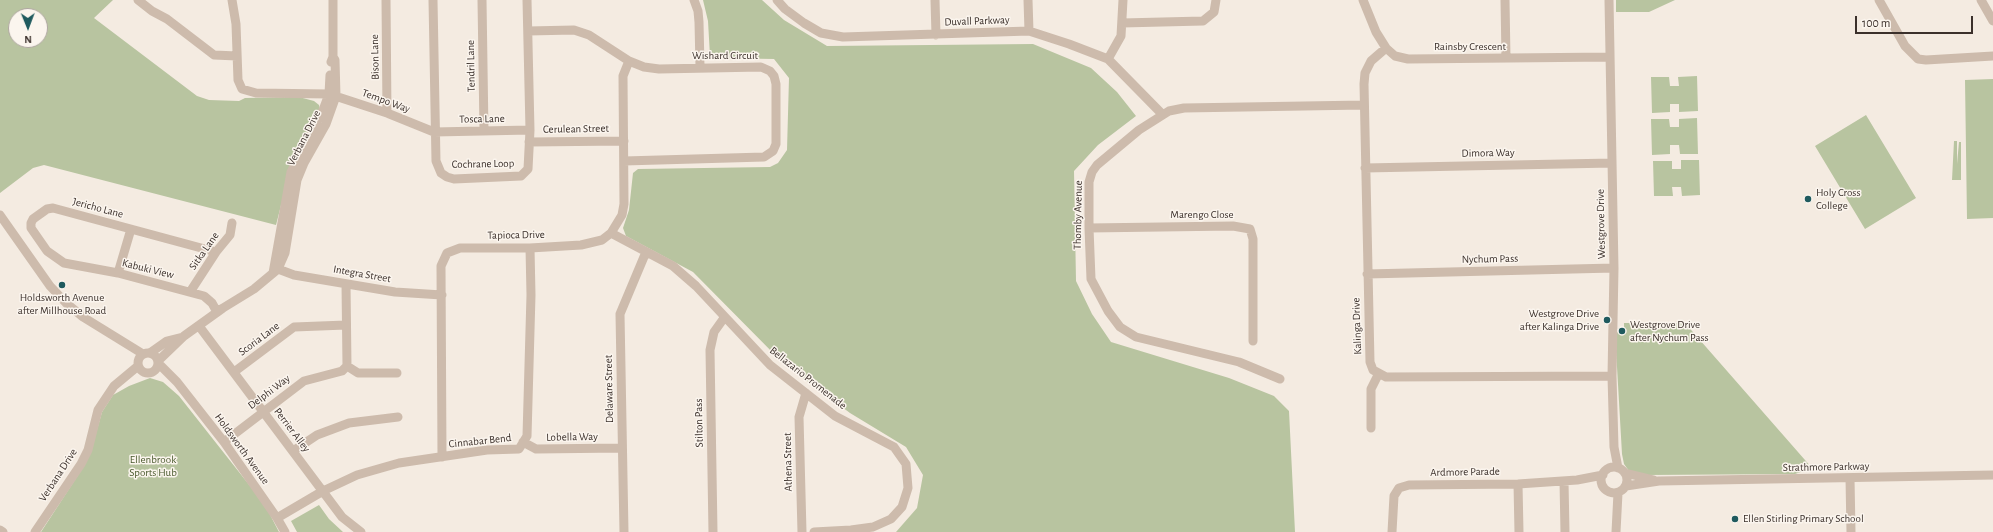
<!DOCTYPE html>
<style>
body{margin:0}
#map{position:relative;width:1993px;height:532px;overflow:hidden;background:#f4ebe1;font-family:"Alegreya Sans",sans-serif}
canvas{display:block}
.north{position:absolute;left:8px;top:8px;width:40px;height:40px;box-sizing:border-box;background:#fbf5ee;border:1px solid #aea6a0;border-radius:50%;rotate:179deg;font-size:11px;font-weight:700;line-height:16px;text-align:center;color:#3b302b}
.north::after{content:'';display:block;margin:auto;width:14px;height:18px;background:#1f5a5e;clip-path:polygon(50% 0,100% 100%,50% 72%,0 100%)}
.scale{position:absolute;left:1855px;top:16px;width:118px;height:18px;box-sizing:border-box;border:2px solid #3b302b;border-top:0;padding-left:5px;font-size:12px;line-height:14px;white-space:nowrap;color:#3b302b;-webkit-text-stroke:3px #fbf5ee;paint-order:stroke}
</style>
<div id="map">
<canvas width="1993" height="532"></canvas>
<div class="north">N</div>
<div class="scale">100 m</div>
</div>
<script>
const context = document.querySelector('canvas').getContext('2d');
context.lineJoin = 'round';
function paint(path, color) { context.fillStyle = color; context.fill(path, 'evenodd'); }
const toPath = rows => new Path2D(rows.map(r => 'M' + r).join(''));
function strokePath(path, color, width, dash) { context.strokeStyle = color; context.lineWidth = width; context.lineCap = dash ? 'butt' : 'round'; context.setLineDash(dash || []); context.stroke(path); }
function drawText(font, color, halo, rows, align = 'center') {
  context.font = font + ' "Alegreya Sans",sans-serif'; context.lineWidth = 3; context.setLineDash([]); context.textBaseline = 'middle'; context.strokeStyle = halo; context.fillStyle = color; for (const [text, x, y, turn = 0] of rows) {
    context.save(); context.translate(x, y); context.rotate((+turn || 0) * Math.PI / 180); context.textAlign = isNaN(turn) ? turn : align; if (halo) context.strokeText(text, 0, 0); context.fillText(text, 0, 0); context.restore();
  }
}
const green = toPath([
 [0,0,113,0,94,18,197,96,209,100,239,101,245,98,299,97,314,101,319,105,320,110,290,170,276,225,44,165,33,168,0,193],
 [16,16,40,16,40,40,16,40],
 [703,0,762,0,784,20,827,46,1033,44,1091,68,1117,92,1136,116,1098,145,1074,171,1076,281,1092,314,1111,342,1229,378,1274,396,1289,411,1295,532,896,532,917,508,923,475,906,447,850,413,783,363,693,272,626,236,623,228,629,210,633,173,638,169,770,167,778,163,787,150,789,78,774,59,716,58,710,56,708,21],
 [1616,0,1675,0,1649,12,1616,12],
 [1697,76,1698,111,1679,112,1679,104,1670,104,1670,112,1652,113,1651,77,1669,77,1670,86,1679,86,1678,77],
 [1993,79,1993,218,1967,219,1965,80],
 [1866,115,1916,198,1865,229,1815,146],
 [1697,118,1698,154,1680,154,1679,145,1670,145,1670,154,1652,155,1651,119,1669,119,1670,127,1679,127,1679,119],
 [1954,141,1957,141,1957,164,1959,142,1961,142,1961,180,1952,180],
 [1681,160,1699,160,1700,195,1682,196,1681,187,1672,187,1673,196,1654,196,1653,161,1672,161,1672,169,1681,169],
 [1624,323,1685,323,1812,468,1795,474,1646,475,1629,471,1624,464,1622,454,1615,332,1624,332],
 [150,378,163,382,179,396,265,505,279,532,41,532,82,469,95,437,102,412,113,395,129,386],
 [319,505,329,519,343,532,297,532,291,521]
]);
const minor = toPath([
 [138,0,152,11,167,19,214,55,237,56],
 [232,0,236,24,238,80,242,89,256,93,329,94,387,113,434,132,530,130],
 [386,0,387,113],
 [433,0,436,161,441,173,447,177,454,179,521,176,528,169,530,130,527,0],
 [482,0,484,131],
 [694,0,698,11,699,22,700,67],
 [777,0,785,9,804,23,821,33,843,37,1029,31,1069,44,1108,59,1162,114],
 [935,0,936,35],
 [1028,0,1029,31],
 [1363,0,1376,32,1386,48,1395,56,1408,59,1610,57],
 [1505,0,1506,58],
 [1609,0,1614,268,1612,376,1614,447,1618,468],
 [1879,0,1905,46,1918,59,1926,60,1993,56],
 [1981,0,1993,21],
 [1122,23,1203,21,1214,12,1216,0],
 [528,31,574,30,589,35,629,61,644,67,659,69,761,67,770,71,774,76,776,84,776,144,773,151,764,157,624,161],
 [1386,48,1371,61,1365,73,1364,84,1370,362,1373,370,1386,377,1612,376],
 [1108,59,1121,36,1123,0],
 [331,62,333,57,333,0],
 [529,142,624,141],
 [1365,168,1612,163],
 [0,215,50,286,66,303,83,317,143,354],
 [1089,228,1233,226,1250,229,1253,239,1253,341],
 [611,233,673,266,696,286,770,365,835,416,894,447,906,464,908,488,902,507,891,519,873,527,851,530,814,532],
 [216,252,53,208,47,209,33,219,31,223,31,228,47,251,64,263,118,273,204,296,212,303,217,312],
 [278,269,294,275,395,292,442,295],
 [118,273,131,229],
 [273,273,291,172,323,110,329,94,330,75],
 [1367,274,1614,268],
 [190,292,216,252,230,235,232,223],
 [199,326,342,517,361,532],
 '138 363a10 10 0 1 1 20 0a10 10 0 1 1-20 0Z',
 [150,353,167,341,183,337],
 [158,361,184,336,223,308,254,289,278,269,285,253,297,180,304,163,326,124,336,96,335,60,333,57],
 [158,363,177,382,224,442,277,518,285,532],
 [347,366,358,373,397,373],
 [234,372,294,327,346,325],
 [1280,379,1239,362,1136,337,1120,327,1108,311,1091,279,1089,228,1089,182,1092,172,1097,165,1139,130,1169,111,1184,108,1364,105],
 [1371,428,1371,389,1378,375],
 [224,442,304,381,342,371,347,366,346,284],
 [523,442,536,449,622,448],
 [293,451,317,435,349,423,398,417],
 [442,457,441,266,447,253,460,248,530,248,581,245,602,240,611,233,622,215,624,204,623,76,629,61],
 '1601 480a13 13 0 1 1 26 0a13 13 0 1 1-26 0Z',
 [1625,473,1654,480],
 [1850,478,1851,532],
 [1564,481,1565,532],
 [1518,484,1519,532],
 [1626,486,1659,481,1993,475],
 [277,518,323,491,357,475,399,463,487,450,519,449,527,436,531,295,530,248],
 [0,530,3,532],
 [35,532,81,464,88,450,98,410,114,386,138,366],
 [624,532,620,314,646,252],
 [713,532,710,350,714,332,724,318],
 [802,532,799,417,806,393],
 [1392,532,1394,496,1399,488,1409,485,1518,484,1577,480,1603,475],
 [1616,532,1618,493]
]);
const markers = [
 [1808,199,4,"#1f5a5e"],
 [62,285,4,"#1f5a5e"],
 [1607,320,4,"#1f5a5e"],
 [1622,331,4,"#1f5a5e"],
 [1735,519,4,"#1f5a5e"]
];
const streetNames = [
 ["Duvall Parkway",977,21,-2],
 ["Rainsby Crescent",1470,47],
 ["Wishard Circuit",725,56],
 ["Bison Lane",375,57,-91],
 ["Tendril Lane",471,66,-91],
 ["Tempo Way",386,101,20],
 ["Tosca Lane",482,119,-1],
 ["Cerulean Street",576,129,-1],
 ["Verbana Drive",304,138,-63],
 ["Dimora Way",1488,153,-1],
 ["Cochrane Loop",483,164,-1],
 ["Jericho Lane",98,208,15],
 ["Thomby Avenue",1078,215,-89],
 ["Marengo Close",1202,215],
 ["Westgrove Drive",1601,224,-91],
 ["Tapioca Drive",516,235,-1],
 ["Sitka Lane",204,251,-55],
 ["Nychum Pass",1490,259,-1],
 ["Kabuki View",148,269,14],
 ["Integra Street",362,274,10],
 ["Kalinga Drive",1357,326,-92],
 ["Scoria Lane",259,339,-37],
 ["Bellazario Promenade",808,378,38],
 ["Delaware Street",609,389,-91],
 ["Delphi Way",269,392,-37],
 ["Stilton Pass",699,423,-91],
 ["Perrier Alley",292,430,53],
 ["Lobella Way",572,437,-1],
 ["Cinnabar Bend",480,441,-6],
 ["Holdsworth Avenue",242,449,54],
 ["Athena Street",788,462,-91],
 ["Strathmore Parkway",1826,467,-1],
 ["Ardmore Parade",1465,472,-1],
 ["Verbana Drive",58,475,-57]
];
const poiNames = [
 ["Holy Cross",1816,193],
 ["College",1816,206],
 ["Holdsworth Avenue",62,298,"center"],
 ["after Millhouse Road",62,311,"center"],
 ["Westgrove Drive",1599,314,"right"],
 ["after Kalinga Drive",1599,327,"right"],
 ["Westgrove Drive",1630,325],
 ["after Nychum Pass",1630,338],
 ["Ellen Stirling Primary School",1743,519]
];
const parkNames = [
 ["Ellenbrook",153,460],
 ["Sports Hub",153,473]
];
paint(green, '#b8c4a0');
strokePath(minor, '#cdbbac', 9);
for (const [x, y, r, color] of markers) { const dot = new Path2D(); dot.arc(x, y, r, 0, 2 * Math.PI); context.fillStyle = color; context.fill(dot); strokePath(dot, '#fbf5ee', 1.5); }
drawText('11px', '#3b302b', '#fbf5ee', streetNames);
drawText('11px', '#3b302b', '#fbf5ee', poiNames, 'left');
drawText('11px', '#4a5a2e', '#fbf5ee', parkNames);
</script>
